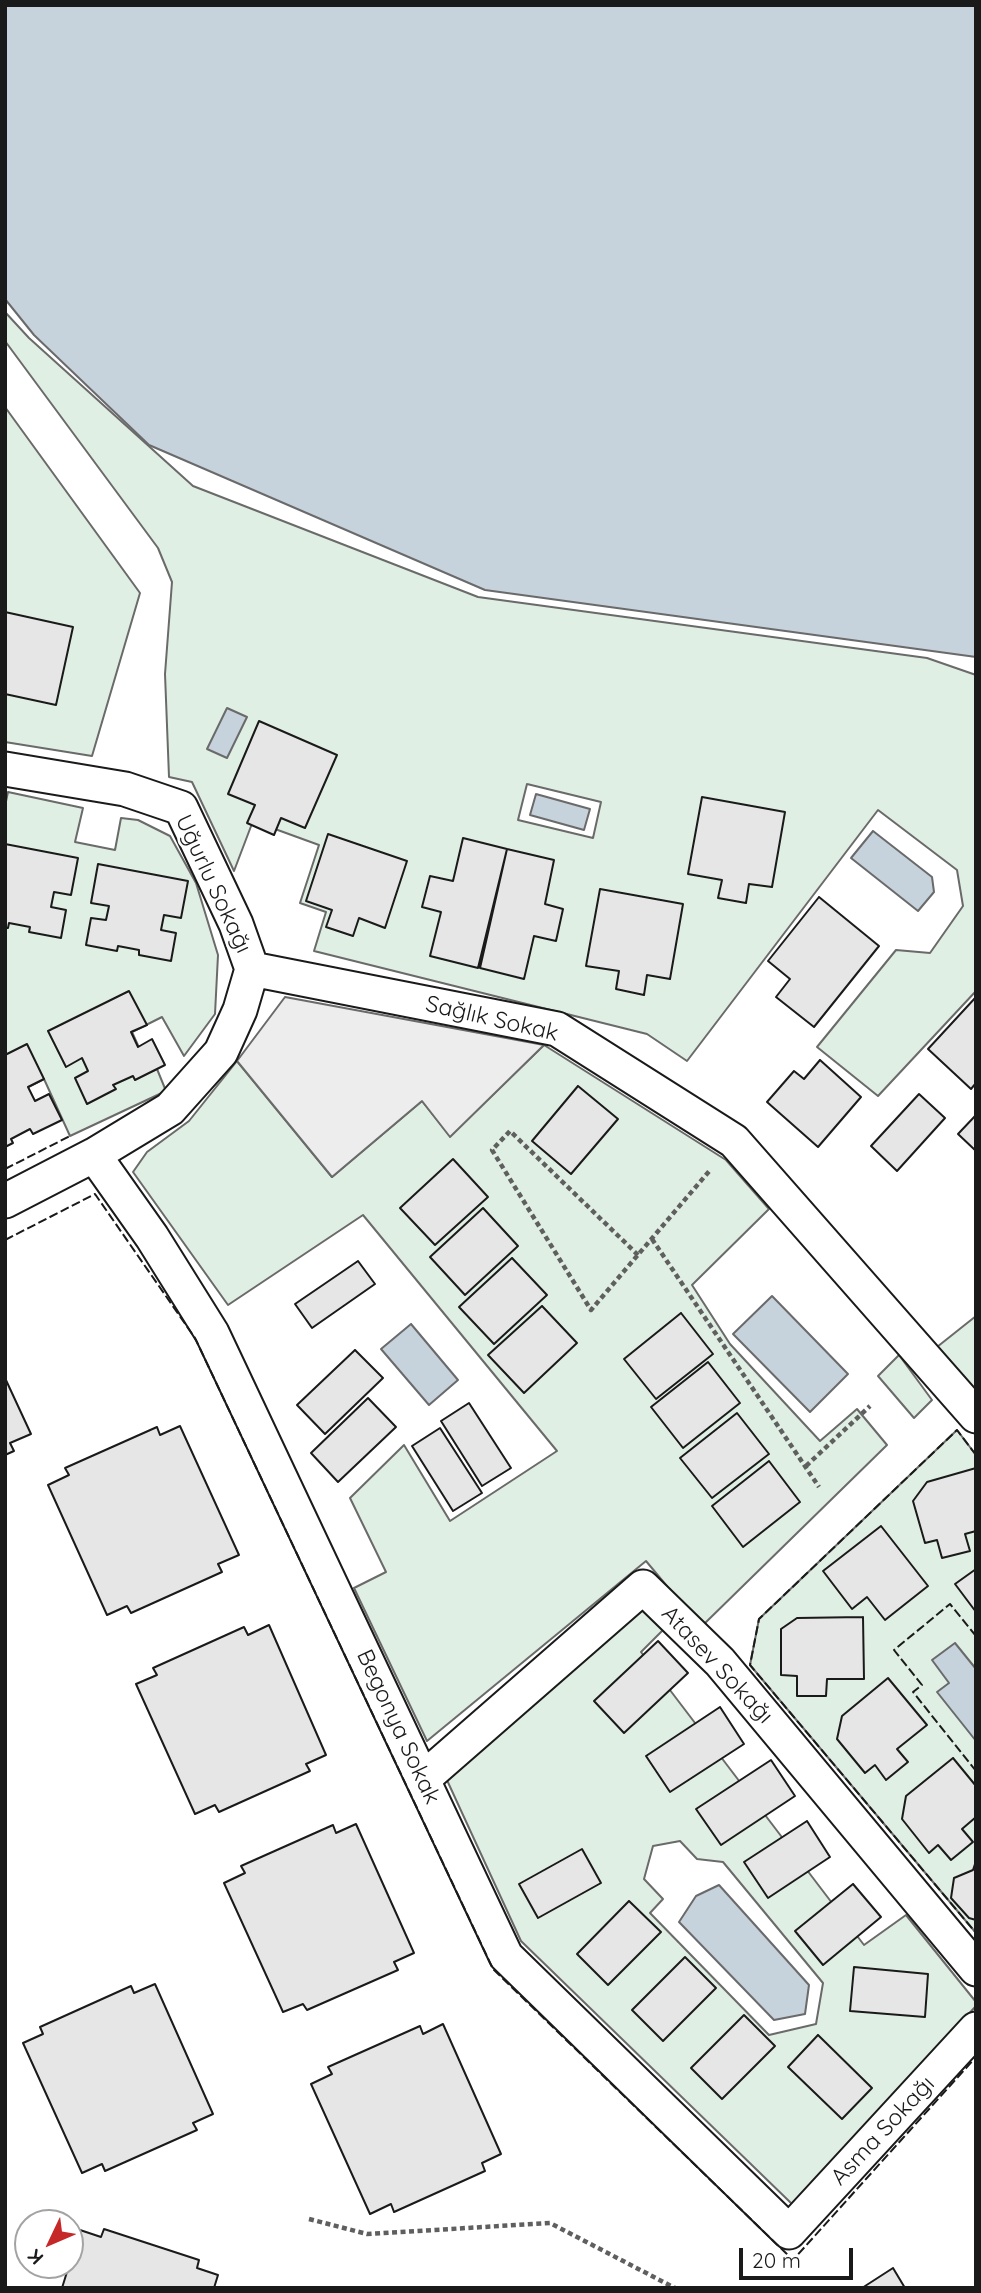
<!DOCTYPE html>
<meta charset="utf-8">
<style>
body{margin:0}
#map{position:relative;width:981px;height:2293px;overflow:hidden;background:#fff;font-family:Quicksand,sans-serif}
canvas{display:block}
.frame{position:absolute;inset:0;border:7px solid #1a1a1a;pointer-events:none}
.north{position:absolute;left:14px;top:2209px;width:70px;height:70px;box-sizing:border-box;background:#fff;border:2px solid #a3a3a3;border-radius:50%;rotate:226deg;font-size:19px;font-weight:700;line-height:28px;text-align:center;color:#1a1a1a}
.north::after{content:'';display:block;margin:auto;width:24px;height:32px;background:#c62828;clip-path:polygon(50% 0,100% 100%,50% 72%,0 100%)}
.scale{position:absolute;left:739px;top:2248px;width:114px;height:32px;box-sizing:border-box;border:4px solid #1a1a1a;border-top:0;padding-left:9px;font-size:21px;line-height:24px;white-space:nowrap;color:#1a1a1a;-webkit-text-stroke:5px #fff;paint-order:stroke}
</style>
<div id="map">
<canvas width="981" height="2293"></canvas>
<div class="frame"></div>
<div class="north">K</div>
<div class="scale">20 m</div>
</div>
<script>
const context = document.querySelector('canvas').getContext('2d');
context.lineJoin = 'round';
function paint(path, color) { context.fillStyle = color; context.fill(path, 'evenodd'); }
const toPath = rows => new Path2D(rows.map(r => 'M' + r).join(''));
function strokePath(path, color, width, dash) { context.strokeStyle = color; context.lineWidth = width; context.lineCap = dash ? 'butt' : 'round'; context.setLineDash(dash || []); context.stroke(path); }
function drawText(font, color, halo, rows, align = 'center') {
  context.font = font + ' Quicksand,sans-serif'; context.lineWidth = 5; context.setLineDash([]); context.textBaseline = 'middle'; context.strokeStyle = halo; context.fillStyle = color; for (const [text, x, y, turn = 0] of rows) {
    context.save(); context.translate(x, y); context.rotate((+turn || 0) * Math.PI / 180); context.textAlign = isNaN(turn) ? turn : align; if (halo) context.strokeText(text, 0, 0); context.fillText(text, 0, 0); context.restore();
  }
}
const green = toPath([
 [5,312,29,338,193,486,478,597,927,658,976,675,976,991,878,1096,817,1047,896,950,930,953,963,906,957,870,878,810,687,1061,647,1034,314,951,326,912,300,903,319,845,253,821,234,871,192,782,169,777,165,674,172,582,158,548,5,341,5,312],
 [527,784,601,802,593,838,518,820,527,784],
 [5,407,140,593,92,756,5,742,5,407],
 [8,792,83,808,75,842,115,850,121,818,138,820,170,836,196,883,218,955,215,1014,184,1056,162,1017,132,1032,150,1072,157,1069,166,1091,70,1136,44,1079,5,1099,5,806,8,792],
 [544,1045,726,1160,769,1209,692,1285,730,1344,820,1441,857,1409,887,1445,701,1627,646,1561,427,1741,354,1588,386,1572,350,1498,404,1445,450,1521,557,1451,363,1215,228,1305,133,1172,147,1152,189,1121,237,1061,332,1177,422,1101,450,1136,544,1045],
 [976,1316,976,1397,937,1347,976,1316],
 [899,1355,932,1400,914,1418,878,1376,899,1355],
 [957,1430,976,1455,976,1933,750,1665,759,1619,957,1430],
 [639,1607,663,1630,641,1652,864,1945,906,1915,976,2002,976,2006,792,2204,521,1941,446,1778,639,1607],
 [680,1841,697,1859,723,1862,823,1983,816,2024,769,2035,650,1913,663,1899,644,1879,653,1846,680,1841]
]);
const parking = toPath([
 [285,997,544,1045,450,1137,422,1101,332,1177,237,1061,285,997]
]);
const water = toPath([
 [5,5,976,5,976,657,485,590,149,445,34,335,5,299,5,5],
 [227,708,247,717,227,758,207,749,227,708],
 [536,794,590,809,584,830,530,815,536,794],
 [873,831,932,877,934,892,918,911,851,858,873,831],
 [772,1296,848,1374,810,1412,733,1334,772,1296],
 [411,1324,458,1380,429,1405,381,1349,411,1324],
 [955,1643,976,1669,976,1741,937,1692,949,1683,932,1660,955,1643],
 [719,1885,809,1985,805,2014,774,2020,679,1922,696,1896,719,1885]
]);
const building = toPath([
 [5,612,73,627,56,705,5,694,5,612],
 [259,721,337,755,305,828,281,818,274,835,247,823,255,805,228,794,259,721],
 [702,797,785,812,772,887,749,884,746,903,718,898,722,880,688,874,702,797],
 [328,834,407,861,385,928,359,918,353,936,326,927,332,910,306,901,328,834],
 [463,838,507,849,478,968,430,956,441,912,422,907,430,876,453,881,463,838],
 [5,844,78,858,71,895,54,892,51,907,66,910,61,938,29,932,30,927,9,923,8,928,5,928,5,844],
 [507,849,554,860,545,904,563,909,556,941,534,936,524,979,480,968,507,849],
 [98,864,188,881,181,918,164,915,161,930,176,933,171,961,139,955,139,950,118,946,117,951,86,945,91,918,106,920,109,906,91,903,98,864],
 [600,889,683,904,670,979,647,975,644,995,616,989,619,971,586,966,600,889],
 [819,897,879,946,814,1027,776,997,790,979,768,961,819,897],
 [129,991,147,1025,131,1032,138,1047,152,1039,165,1065,135,1080,133,1076,113,1085,116,1089,87,1104,75,1078,88,1071,82,1058,66,1067,48,1031,129,991],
 [976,997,976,1083,971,1089,928,1049,976,997],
 [27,1044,44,1079,28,1087,35,1101,49,1094,62,1120,33,1134,30,1129,11,1139,13,1143,5,1147,5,1055,27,1044],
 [820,1060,861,1097,818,1147,767,1102,794,1071,804,1079,820,1060],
 [578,1086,618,1119,571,1174,532,1141,578,1086],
 [919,1094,945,1118,897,1171,871,1146,919,1094],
 [976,1115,976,1151,958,1134,976,1115],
 [453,1159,488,1197,435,1245,400,1208,453,1159],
 [483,1208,518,1246,465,1295,430,1257,483,1208],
 [512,1258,547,1295,494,1344,459,1307,512,1258],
 [358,1261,375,1284,312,1328,295,1304,358,1261],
 [542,1306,577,1343,524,1393,488,1355,542,1306],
 [681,1313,713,1354,656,1399,624,1359,681,1313],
 [355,1350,383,1378,325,1434,297,1405,355,1350],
 [708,1362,740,1403,683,1448,651,1407,708,1362],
 [5,1378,31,1434,10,1443,14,1451,5,1455,5,1378],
 [368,1398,396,1427,338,1482,311,1453,368,1398],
 [469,1403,511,1468,482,1486,441,1421,469,1403],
 [737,1413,769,1454,712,1498,680,1458,737,1413],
 [180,1426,239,1555,218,1564,222,1572,131,1613,127,1606,107,1615,48,1485,69,1475,65,1468,157,1427,160,1435,180,1426],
 [440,1428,482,1493,453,1511,412,1446,440,1428],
 [769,1461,800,1502,743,1547,712,1506,769,1461],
 [976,1468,976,1531,965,1534,970,1551,942,1558,937,1540,925,1543,913,1501,927,1482,976,1468],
 [881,1526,928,1586,885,1620,867,1597,852,1609,823,1571,881,1526],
 [976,1569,976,1612,955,1584,976,1569],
 [863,1617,864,1679,827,1679,826,1696,797,1696,797,1676,781,1675,781,1629,797,1618,863,1617],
 [269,1625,326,1755,306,1764,310,1771,219,1812,215,1805,195,1814,136,1684,157,1675,153,1668,244,1627,248,1635,269,1625],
 [658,1641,688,1673,624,1733,594,1701,658,1641],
 [888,1678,927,1725,897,1749,908,1762,886,1780,875,1765,865,1773,837,1739,842,1716,888,1678],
 [720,1707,744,1744,670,1792,646,1756,720,1707],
 [953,1758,976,1786,976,1817,962,1829,973,1842,951,1860,938,1845,929,1853,902,1819,906,1796,953,1758],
 [771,1760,795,1796,721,1845,696,1809,771,1760],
 [807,1821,830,1857,768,1898,744,1862,807,1821],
 [356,1824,414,1953,394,1962,398,1970,307,2010,303,2004,283,2012,224,1883,245,1873,241,1866,333,1825,336,1833,356,1824],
 [582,1849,601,1883,538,1918,519,1884,582,1849],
 [976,1861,976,1920,969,1918,951,1898,954,1878,973,1870,976,1861],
 [853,1884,881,1917,823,1965,795,1931,853,1884],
 [629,1901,661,1932,608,1985,577,1954,629,1901],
 [685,1957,716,1988,663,2041,632,2010,685,1957],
 [854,1967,928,1974,925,2017,850,2011,854,1967],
 [155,1984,213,2114,193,2123,197,2130,105,2171,102,2164,82,2173,23,2043,43,2034,40,2027,131,1986,134,1993,155,1984],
 [744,2015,775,2046,722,2099,691,2068,744,2015],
 [443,2024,501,2154,482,2163,485,2171,394,2212,391,2204,370,2214,311,2084,332,2074,328,2067,420,2026,423,2034,443,2024],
 [818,2035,872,2088,842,2119,788,2067,818,2035],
 [104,2229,199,2260,197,2268,218,2275,214,2288,62,2288,80,2230,101,2237,104,2229],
 [893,2268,905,2288,862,2288,893,2268]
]);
const path = toPath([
 [652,1239,819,1487],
 [638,1255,510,1131,492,1150,591,1310,711,1169],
 [806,1466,870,1406],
 [309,2219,367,2234,550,2223,675,2288]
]);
const minor = toPath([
 [5,769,125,789,181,808,236,924,252,969],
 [94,1155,152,1237,212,1333,506,1956,789,2232,976,2029],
 [5,1201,94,1155,170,1109,221,1052,240,1010,252,969,557,1029,734,1141,976,1416],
 [423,1779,643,1587,720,1662,976,1969]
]);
const fence = toPath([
 [5,1169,70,1136],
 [5,1240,95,1194,195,1338,493,1969,793,2260,976,2057],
 [976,1455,957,1430,759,1619,750,1665,976,1933],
 [976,1636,950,1604,894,1650,922,1685,913,1692,976,1771]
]);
const streetNames = [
 ["Uğurlu Sokağı",213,884,65],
 ["Sağlık Sokak",492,1019,13],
 ["Atasev Sokağı",717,1665,47],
 ["Begonya Sokak",398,1727,65],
 ["Asma Sokağı",883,2131,-47]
];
paint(green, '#e0efe3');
strokePath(green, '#6a6a6a', 2);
paint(parking, '#ededed');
strokePath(parking, '#6a6a6a', 2);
paint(water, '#c6d2dc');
strokePath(water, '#6a6a6a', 2);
paint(building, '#e6e6e6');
strokePath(building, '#1a1a1a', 2);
strokePath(minor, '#1a1a1a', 37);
strokePath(path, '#5f5f5f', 4.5, [5, 3.5]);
strokePath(minor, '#fff', 33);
strokePath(fence, '#1a1a1a', 2, [9, 3.5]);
drawText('23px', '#1a1a1a', '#fff', streetNames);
</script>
